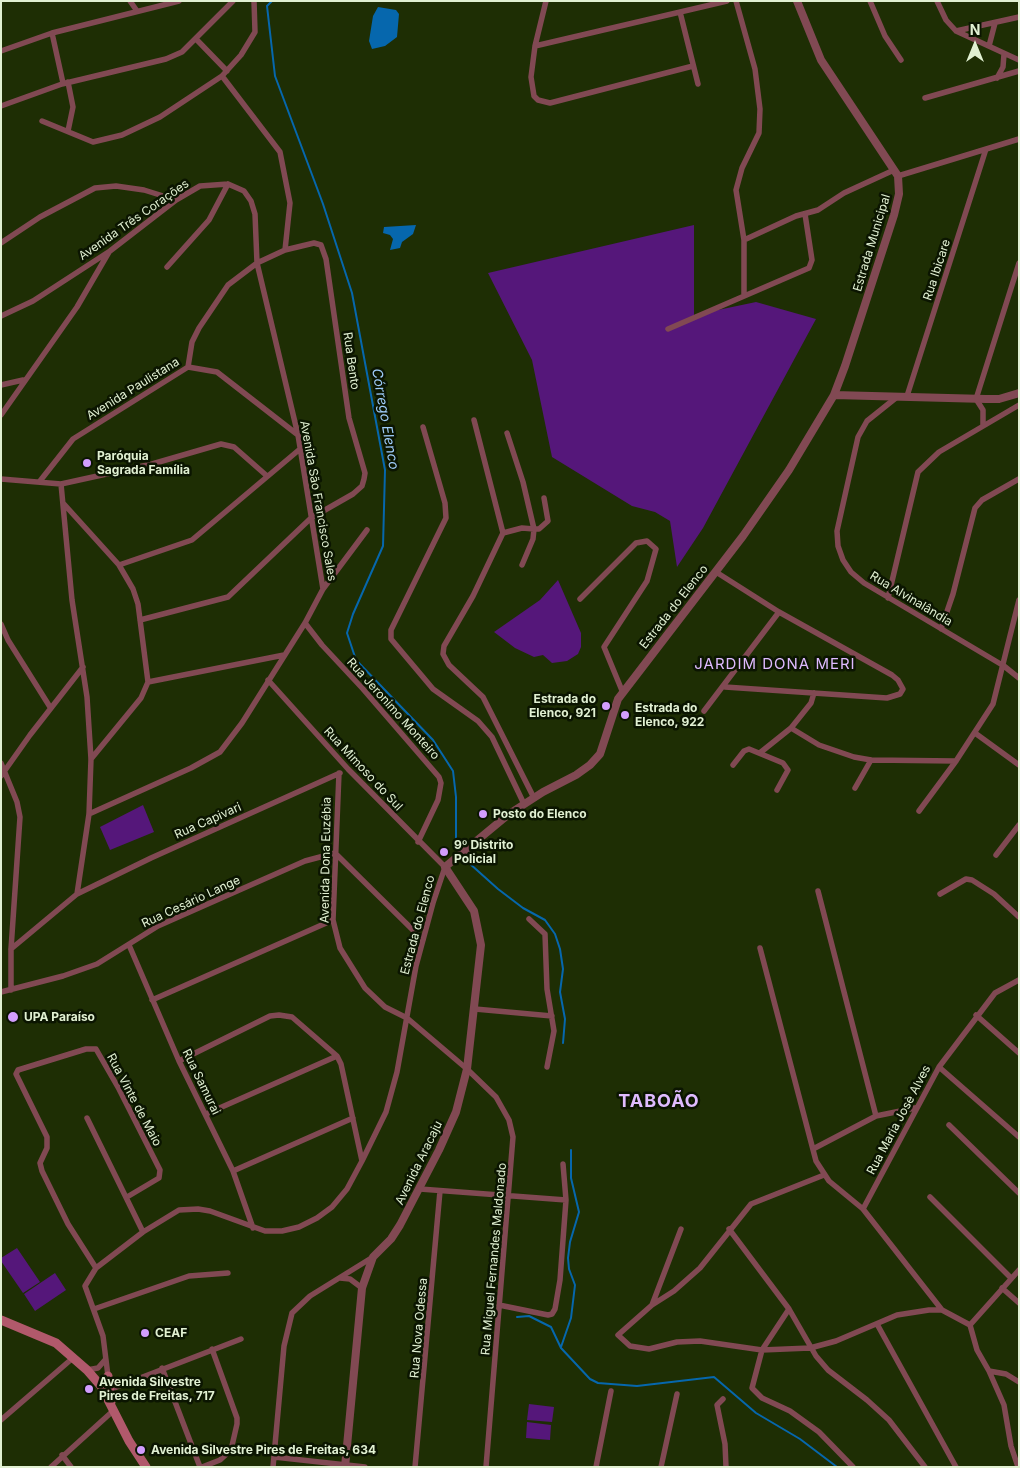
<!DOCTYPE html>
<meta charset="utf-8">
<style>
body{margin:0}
#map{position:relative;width:1020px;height:1468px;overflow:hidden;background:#1e2e04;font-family:Inter,sans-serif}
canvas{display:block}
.frame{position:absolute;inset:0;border:2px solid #e1f0d2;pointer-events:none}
.north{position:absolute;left:950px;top:20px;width:50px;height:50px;-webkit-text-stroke:4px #0b1501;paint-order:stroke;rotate:0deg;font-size:14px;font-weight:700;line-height:20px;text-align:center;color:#e1f0d2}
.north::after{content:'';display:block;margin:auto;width:18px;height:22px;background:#e1f0d2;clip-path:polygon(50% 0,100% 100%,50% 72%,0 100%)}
</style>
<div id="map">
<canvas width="1020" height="1468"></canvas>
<div class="frame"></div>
<div class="north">N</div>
</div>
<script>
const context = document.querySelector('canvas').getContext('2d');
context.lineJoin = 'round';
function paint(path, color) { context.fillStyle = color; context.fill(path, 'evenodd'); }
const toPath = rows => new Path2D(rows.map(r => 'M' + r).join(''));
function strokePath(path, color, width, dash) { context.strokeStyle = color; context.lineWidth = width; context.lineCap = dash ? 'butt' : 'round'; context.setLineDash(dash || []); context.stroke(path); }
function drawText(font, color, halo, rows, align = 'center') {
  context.font = font + ' Inter,sans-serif'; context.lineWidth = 5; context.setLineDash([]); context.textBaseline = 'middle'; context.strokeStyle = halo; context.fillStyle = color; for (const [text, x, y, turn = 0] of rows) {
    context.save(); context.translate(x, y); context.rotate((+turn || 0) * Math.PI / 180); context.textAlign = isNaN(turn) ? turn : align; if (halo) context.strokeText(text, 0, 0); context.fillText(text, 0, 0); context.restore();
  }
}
const green = toPath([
 [694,225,694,315,756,302,816,319,703,528,677,567,670,521,655,512,632,506,552,457,532,360,488,273],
 [558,580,581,633,581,647,578,654,567,661,552,663,543,655,534,657,515,648,494,632,540,600],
 [143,805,154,832,110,850,100,827],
 [17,1248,40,1282,23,1293,1,1261,1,1258],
 [55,1273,66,1290,35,1311,24,1294],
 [529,1404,554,1407,552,1422,527,1420],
 [527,1422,551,1425,550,1440,526,1438]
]);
const water = toPath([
 [378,7,396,10,399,14,397,37,385,46,372,49,369,41,373,16],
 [416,225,413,234,402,242,400,248,390,250,393,239,390,235,383,233,384,227]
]);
const stream = toPath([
 [272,1,267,6,275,76,323,204,352,293,385,470,383,546,353,614,347,633,356,660,433,740,453,771,456,797,456,842],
 [469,863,498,889,523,908,545,920,555,934,560,949,563,969,560,992,565,1019,563,1043],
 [517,1317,529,1316,551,1327,561,1348,590,1379,598,1383,637,1386,714,1377,756,1413,800,1439,837,1467],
 [561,1347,571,1318,575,1285,569,1269,568,1258,570,1242,579,1212,571,1178,571,1150]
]);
const minor = toPath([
 [130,1,137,11],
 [546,1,535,46,531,77,534,96,538,100,550,103,693,66],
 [736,1,755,69,760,109,759,133,742,168,736,190,744,240,744,295],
 [870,1,885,36,901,60],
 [937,1,946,20,956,31,1019,60],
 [680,12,698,84],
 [956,31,1019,17],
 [52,33,63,83],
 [196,39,227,71],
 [535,46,727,1],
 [989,46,995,23],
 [1,51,52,33,179,1],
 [222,76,280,152,290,203,285,250],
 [997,78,1003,67,1004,54],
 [925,98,1019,71],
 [1,106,62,84,166,59,182,52,233,1],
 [42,121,93,142,122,135,160,117,222,76,241,55,255,32,254,1],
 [68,131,73,107,68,82],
 [898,176,1019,139],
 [744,240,796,216,818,210,844,193,894,170],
 [1,243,40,217,95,188,116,186,144,190,176,200],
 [167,267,209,220,228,184],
 [1,316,33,301,110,251,176,200,200,186,228,184,244,191,251,201,255,214,257,263,298,435,323,589,305,623,242,723,220,752,191,768,89,814],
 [668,329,809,268,812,260,805,214],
 [1,385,23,380],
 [907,396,986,149],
 [897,397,867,421,858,437,837,531,838,546,843,560,851,572,864,583,1004,666,1019,678],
 [1,415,77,307,109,252],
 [474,420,503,533],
 [983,425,983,410,976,399,1019,263],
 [423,427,445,503,446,518,391,630,391,639,433,689,478,721,492,737,524,804],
 [507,433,523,482,534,529,522,528,503,533,473,596,444,646,443,654,449,665,483,697,534,798],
 [1,479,61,484,152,464,221,444,234,447,267,476],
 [40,481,73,439,188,367,217,372,298,435],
 [61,484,72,600,87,697,91,759,89,814,77,894],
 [63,503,119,565,133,589,138,604,148,682,141,698,91,759],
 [119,565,192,540,300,449],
 [522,565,533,539,534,529,539,529,548,521,544,498],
 [716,572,779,612,892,675,898,680,903,689,900,694,887,698,725,687],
 [323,589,367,530],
 [888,598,918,472,939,452,1019,405],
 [580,599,636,543,647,541,656,549,647,581,604,647,623,693],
 [140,620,228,597,311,518,353,494,362,486,364,479,365,473,349,418,326,259,321,245,314,243,285,250,257,263,228,285,199,328,192,342,188,367],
 [305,623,322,645,363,689,439,777,441,783,438,800,418,842],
 [1,624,8,640,50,707],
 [941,629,953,594,975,508,982,500,1019,479],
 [148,682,284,655],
 [704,711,779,612],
 [791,728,819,745,854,757,871,760,956,761],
 [975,733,1019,765],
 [761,752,791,728,811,703,814,693],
 [1,763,17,802,20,817,11,949,11,990],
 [733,765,744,751,749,749,783,763,788,770,777,790],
 [339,773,333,920,340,948,365,988,385,1007,407,1018,467,1069,496,1097,509,1120,513,1137,486,1467],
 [1,776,30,735,83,667],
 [855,788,871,760],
 [919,811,956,761,993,704,1019,600],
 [996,855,1019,825],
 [818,891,876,1116],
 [940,894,966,879,972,880,994,894,1019,917],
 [529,919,545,934,547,989,554,1031,547,1067],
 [129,945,179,1061,233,1171,253,1228],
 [760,948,816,1161,829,1181,863,1209,942,1310],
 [11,949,77,894,151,858,340,773],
 [1,992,63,976,97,964,158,926,305,861,335,853,423,940],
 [152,1000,333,920],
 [475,1009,552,1016],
 [976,1015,1019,1053],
 [179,1061,270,1016,279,1015,292,1017,337,1056,341,1064,362,1161],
 [939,1067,1019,1137],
 [206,1114,337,1056],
 [87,1118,143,1232],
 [949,1125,1019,1193],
 [813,1149,876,1116,915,1108],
 [233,1171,353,1118],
 [420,1189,566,1200],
 [930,1197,1011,1278],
 [863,1209,939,1067,995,993,1019,980],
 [681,1229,652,1305,618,1335,630,1346,649,1349,677,1342,700,1341,762,1350,810,1348,836,1341,897,1315,929,1310,942,1310,970,1325],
 [729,1229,789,1309,816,1356,828,1370,867,1400,889,1420,925,1467],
 [96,1268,68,1224,42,1171,40,1163,47,1148,47,1137,16,1074,18,1070,86,1049,96,1049,119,1089,160,1170,159,1178,127,1197],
 [340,1278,350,1279,362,1288],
 [1002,1288,1019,1303],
 [499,1305,548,1315,552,1314,555,1309,560,1280,566,1200,563,1164],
 [652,1305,674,1291,700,1268,751,1204,824,1175],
 [94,1309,189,1276,228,1273],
 [789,1309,762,1350,752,1388,762,1398,790,1411,819,1432,853,1467],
 [877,1324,956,1467],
 [970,1325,977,1350,989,1371,1004,1405,1011,1446,1018,1467],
 [970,1325,1019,1270],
 [162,1368,200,1467],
 [87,1370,98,1368,105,1360],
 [989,1371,1006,1374,1019,1382],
 [100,1384,105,1382,108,1376,103,1336,85,1286,96,1268,143,1232,179,1210,198,1209,210,1211,265,1231,282,1231,299,1227,317,1218,332,1207,347,1189,362,1161,386,1112,397,1072,416,966,433,903,445,867,348,769,268,680],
 [109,1390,241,1339],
 [723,1399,717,1405,725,1444,726,1467],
 [1,1420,74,1357],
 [62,1455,71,1467],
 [274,1457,365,1467],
 [51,1467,114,1410],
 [202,1467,220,1460,231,1450,237,1424,237,1418,212,1349],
 [273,1467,284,1346,292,1313,310,1296,373,1257],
 [415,1467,440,1191],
 [596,1467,611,1391],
 [661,1467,677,1394]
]);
const tertiary = toPath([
 [834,395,986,399,999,399,1019,393],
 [345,1467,362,1288,373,1257,391,1239,400,1225,439,1150,456,1112,467,1069,481,945,474,911,445,867,509,814,543,792,576,775,590,765,600,754,618,699,743,536,789,470,834,395,845,366,894,215,899,194,898,176,821,60,797,1]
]);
const secondary = toPath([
 [1,1320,56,1343,87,1370,101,1386,129,1441,146,1467],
 [108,1376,111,1402]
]);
const markers = [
 [87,463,5,"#d29dfd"],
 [606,706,5,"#d29dfd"],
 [625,715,5,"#d29dfd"],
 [483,814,5,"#d29dfd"],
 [444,852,5,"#d29dfd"],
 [13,1017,6,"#d29dfd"],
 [145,1333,5,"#d29dfd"],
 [89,1389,5,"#d29dfd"],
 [141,1450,5,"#d29dfd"]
];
const streetNames = [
 ["Avenida Três Corações",134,220,-35],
 ["Estrada Municipal",872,243,-73],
 ["Rua Ibicare",937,270,-72],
 ["Rua Bento",351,361,82],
 ["Avenida Paulistana",133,389,-32],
 ["Avenida São Francisco Sales",318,501,80],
 ["Rua Alvinalândia",911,599,31],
 ["Estrada do Elenco",674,607,-52],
 ["Rua Jeronimo Monteiro",393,709,48],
 ["Rua Mimoso do Sul",363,769,47],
 ["Rua Capivari",208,821,-24],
 ["Avenida Dona Euzébia",326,860,-89],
 ["Rua Cesário Lange",191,902,-25],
 ["Estrada do Elenco",418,925,-75],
 ["Rua Samurai",201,1082,64],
 ["Rua Vinte de Maio",134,1100,62],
 ["Rua Maria Josè Alves",899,1120,-62],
 ["Avenida Aracaju",419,1163,-64],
 ["Rua Miguel Fernandes Maldonado",494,1259,-85],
 ["Rua Nova Odessa",419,1328,-85]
];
const poiNames = [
 ["Paróquia",97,456],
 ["Sagrada Família",97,470],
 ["Estrada do",596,699,"right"],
 ["Elenco, 921",596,713,"right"],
 ["Estrada do",635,708],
 ["Elenco, 922",635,722],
 ["Posto do Elenco",493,814],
 ["9º Distrito",454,845],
 ["Policial",454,859],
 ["UPA Paraíso",24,1017],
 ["CEAF",155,1333],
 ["Avenida Silvestre",99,1382],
 ["Pires de Freitas, 717",99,1396],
 ["Avenida Silvestre Pires de Freitas, 634",151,1450]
];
const waterNames = [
 ["Córrego Elenco",385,419,80]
];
const quarterNames = [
 ["JARDIM DONA MERI",775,664]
];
const districtNames = [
 ["TABOÃO",659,1102]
];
paint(green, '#55177a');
paint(water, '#0667ad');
strokePath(stream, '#0667ad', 2);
strokePath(minor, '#814953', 5.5);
strokePath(tertiary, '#814953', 8);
strokePath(secondary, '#b1596b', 9);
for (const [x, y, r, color] of markers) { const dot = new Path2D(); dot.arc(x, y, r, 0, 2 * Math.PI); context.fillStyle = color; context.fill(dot); strokePath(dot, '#0b1501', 2); }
drawText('12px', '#e1f0d2', '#0b1501', streetNames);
drawText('bold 12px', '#e1f0d2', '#0b1501', poiNames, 'left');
drawText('italic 14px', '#9fccf9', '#0b1501', waterNames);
context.letterSpacing = '1px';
drawText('15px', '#dfbbff', '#0b1501', quarterNames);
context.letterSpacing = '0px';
context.letterSpacing = '1px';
drawText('bold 18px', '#dfbbff', '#0b1501', districtNames);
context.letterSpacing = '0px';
</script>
